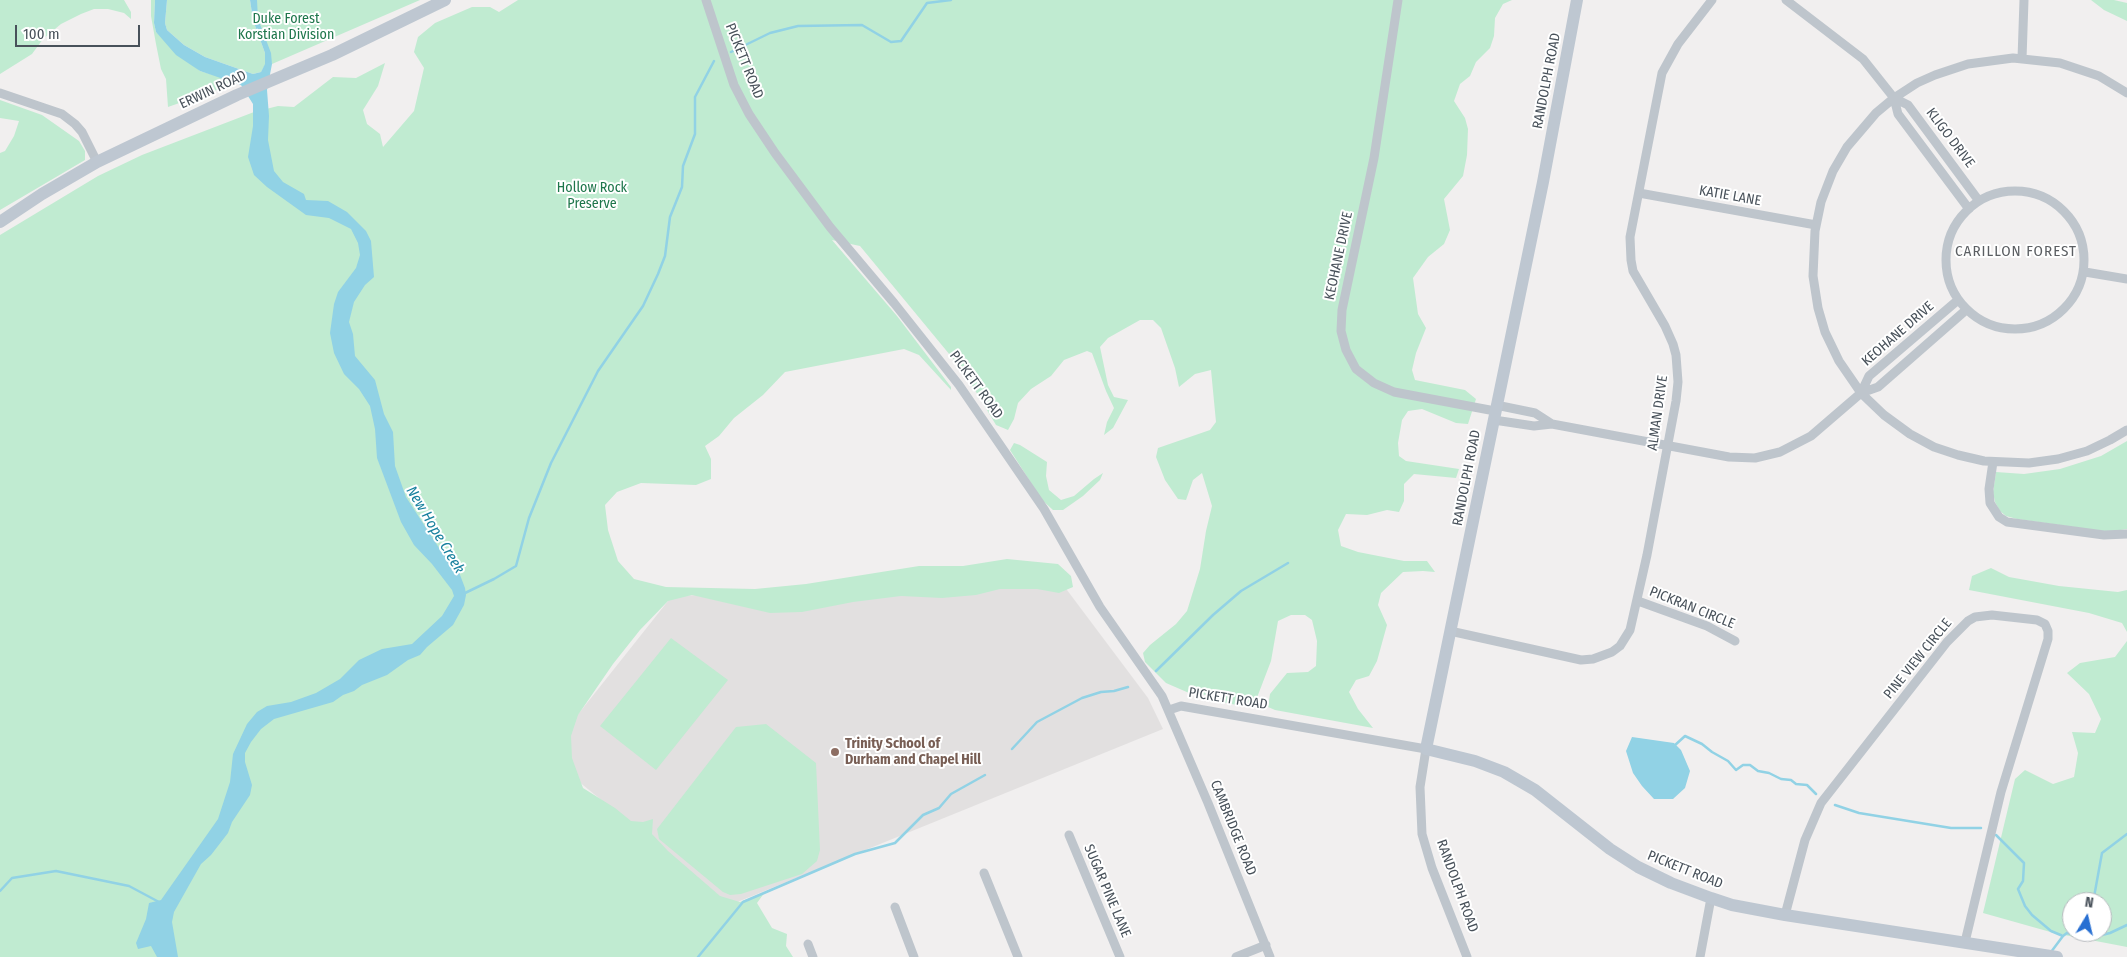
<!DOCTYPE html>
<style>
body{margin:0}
#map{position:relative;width:2127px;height:957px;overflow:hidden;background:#f1efef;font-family:"Fira Sans Condensed",sans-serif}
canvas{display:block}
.north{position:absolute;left:2062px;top:892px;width:50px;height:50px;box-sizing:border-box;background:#fff;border:1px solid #b6b9bd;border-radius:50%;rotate:9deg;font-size:14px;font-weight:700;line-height:20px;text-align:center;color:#48515a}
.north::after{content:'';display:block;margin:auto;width:18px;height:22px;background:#276fd2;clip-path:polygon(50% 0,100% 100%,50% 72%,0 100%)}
.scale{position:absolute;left:15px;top:25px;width:125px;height:22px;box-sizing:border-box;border:2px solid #48515a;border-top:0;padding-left:6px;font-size:15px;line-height:18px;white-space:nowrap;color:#48515a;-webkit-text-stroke:4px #fff;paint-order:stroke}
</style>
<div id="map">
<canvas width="2127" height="957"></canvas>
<div class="north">N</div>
<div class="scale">100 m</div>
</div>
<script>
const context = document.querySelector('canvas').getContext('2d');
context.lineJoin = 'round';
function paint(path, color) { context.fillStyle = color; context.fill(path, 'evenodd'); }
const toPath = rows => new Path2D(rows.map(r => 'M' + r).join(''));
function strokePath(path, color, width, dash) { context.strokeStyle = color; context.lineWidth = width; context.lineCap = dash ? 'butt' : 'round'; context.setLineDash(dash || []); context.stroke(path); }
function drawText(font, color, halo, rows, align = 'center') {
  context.font = font + ' "Fira Sans Condensed",sans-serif'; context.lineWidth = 4; context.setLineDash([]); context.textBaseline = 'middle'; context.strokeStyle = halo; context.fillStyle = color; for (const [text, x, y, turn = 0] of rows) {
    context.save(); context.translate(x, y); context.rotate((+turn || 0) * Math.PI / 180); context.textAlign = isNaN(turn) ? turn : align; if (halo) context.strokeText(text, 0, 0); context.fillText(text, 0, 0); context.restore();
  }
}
const education = toPath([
 [1061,582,1148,698,1163,729,730,905,567,772,564,732,672,596]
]);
const green = toPath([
 [0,0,124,0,131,12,131,19,124,13,108,9,94,9,81,14,61,24,43,39,32,54,0,74],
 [151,0,155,0,154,23,156,32,200,71,233,81,225,87,168,107,166,79,161,69,156,44,151,16],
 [167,0,250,0,253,20,265,53,265,65,261,72,253,74,205,57,184,45,167,30,165,23],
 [253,0,420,0,272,64,256,24],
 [518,0,1512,0,1503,4,1495,18,1494,36,1490,48,1476,62,1470,76,1460,84,1454,101,1465,118,1468,129,1467,155,1463,176,1444,199,1450,230,1444,244,1428,257,1413,278,1418,314,1426,328,1416,353,1412,370,1415,380,1465,390,1476,399,1468,424,1456,423,1422,409,1408,411,1402,420,1398,443,1399,456,1406,461,1459,469,1456,478,1414,474,1404,484,1404,501,1399,512,1387,510,1367,515,1346,514,1338,530,1341,546,1358,552,1404,561,1427,561,1435,572,1423,571,1403,572,1381,593,1378,605,1387,625,1377,661,1369,676,1356,680,1349,692,1358,709,1373,728,1275,710,1268,707,1270,694,1287,673,1308,672,1316,666,1317,641,1312,620,1305,615,1291,615,1278,621,1271,661,1253,708,1221,702,1207,695,1189,693,1166,683,1145,662,1143,653,1150,645,1176,624,1187,611,1200,569,1206,531,1212,506,1202,473,1193,480,1186,500,1178,499,1165,480,1156,457,1158,448,1210,430,1216,422,1211,370,1195,374,1179,387,1175,368,1161,328,1153,320,1140,320,1108,338,1100,347,1108,385,1114,397,1128,400,1113,428,1104,435,1107,422,1114,408,1106,391,1092,353,1087,351,1064,360,1051,376,1031,389,1018,403,1014,419,1008,430,996,425,964,372,860,246,832,240,897,316,951,387,951,390,919,355,904,349,785,372,763,395,734,418,719,436,705,446,711,459,711,479,696,485,641,483,617,492,605,505,608,530,618,561,634,579,666,587,755,589,806,584,919,566,963,566,1007,559,1058,564,1071,576,1073,587,1059,593,1037,589,1000,589,976,595,942,598,901,596,853,602,802,612,770,613,692,595,668,601,640,630,613,664,578,715,571,736,572,758,583,788,615,808,631,821,643,822,653,819,652,834,668,851,720,896,740,902,765,892,757,903,772,928,787,934,786,946,793,957,0,957,0,235,98,176,142,155,254,112,278,106,294,107,333,77,356,78,385,63,378,86,363,110,367,124,380,134,383,147,414,111,424,68,414,52,418,37,435,23,472,7,490,7,499,12],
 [2091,0,2114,0,2127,3,2127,21,2104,10],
 [0,100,42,115,79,141,85,151,85,160,0,210,0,153,5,151,14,136,19,121,0,118],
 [2127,441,2127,529,2109,532,2017,519,2006,516,2000,511,1995,502,1993,492,1996,472,2024,474,2060,469,2101,456],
 [1014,443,1020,445,1047,462,1046,476,1049,490,1061,500,1074,496,1094,479,1103,473,1100,480,1083,496,1063,510,1053,510,1042,500,1010,450],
 [1991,568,2009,577,2059,586,2118,592,2127,590,2127,632,2122,623,2089,613,1969,590,1972,576],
 [671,638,728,680,656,770,600,726],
 [2127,641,2127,947,2054,933,1983,913,2015,779,2025,770,2053,784,2074,777,2078,753,2072,732,2095,733,2101,719,2089,694,2067,673,2080,663,2115,657],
 [2072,902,2102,902,2102,932,2072,932],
 [766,724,816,763,820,850,817,861,802,874,741,894,730,895,723,892,659,839,657,829,736,727]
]);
const water = toPath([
 [155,0,167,0,165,23,167,30,184,45,205,57,253,74,261,72,265,64,265,53,253,20,250,0,257,0,258,19,271,53,272,64,267,90,269,116,268,140,274,171,283,182,304,194,306,200,328,201,347,212,366,231,371,241,374,277,365,285,354,302,349,322,353,334,355,356,375,380,384,414,393,432,395,466,406,497,441,551,457,567,465,588,466,595,464,605,453,625,427,647,420,655,408,660,387,675,362,685,354,691,343,695,333,702,274,719,261,729,251,742,245,753,245,762,252,785,250,795,232,822,228,833,211,855,201,864,174,912,172,922,178,957,157,957,151,946,138,949,136,943,146,919,149,903,161,900,218,819,230,782,233,754,247,724,257,712,267,706,291,702,316,693,340,679,359,660,382,649,412,644,442,616,454,596,452,590,432,564,414,545,401,522,377,458,375,429,370,406,359,389,344,374,334,353,330,333,334,304,338,292,356,268,360,255,358,243,351,229,329,218,306,215,267,187,254,175,248,157,253,126,253,104,241,85,200,71,176,55,156,32,154,23],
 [1632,737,1674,743,1681,750,1690,771,1685,788,1673,799,1654,799,1642,786,1633,773,1626,751]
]);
const stream = toPath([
 [731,52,770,33,798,26,862,25,891,42,901,41,927,3,951,0],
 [463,594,494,579,516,566,529,518,551,463,598,371,643,306,658,274,665,256,670,217,682,187,683,166,695,134,695,97,714,61],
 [1156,671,1213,615,1241,591,1288,563],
 [1674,746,1685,736,1702,744,1712,752,1728,761,1736,770,1743,765,1750,765,1758,771,1769,773,1781,779,1791,780,1796,784,1807,785,1816,794],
 [1012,749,1037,722,1082,698,1101,692,1114,691,1128,687],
 [1835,805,1859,813,1951,828,1981,828],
 [1996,835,2024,863,2023,881,2018,889,2025,906,2032,915,2051,931,2063,936],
 [0,891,12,878,56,871,129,886,159,902],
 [2091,902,2094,897,2102,853,2127,834],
 [2067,933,2087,937,2098,936,2110,933,2127,925],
 [2051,952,2063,936,2072,929],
 [698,957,743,902,855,854,895,843,923,815,939,808,951,794,985,775]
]);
const street = toPath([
 [706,0,734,85,749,114,775,153,830,227,894,303,959,385,1044,509,1100,607,1162,696,1208,803,1270,957],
 [1398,0,1374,158,1342,310,1341,331,1346,350,1356,369,1374,383,1394,392,1495,411],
 [1786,0,1863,59,1894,98,1898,114,1969,209],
 [2022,59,2024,0],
 [0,93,62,114,75,124,82,132,97,162],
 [2127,93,2099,76,2060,63,2013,58,1968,64,1935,75,1917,83,1894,98,1876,113,1847,147,1833,171,1821,202,1815,231,1813,276,1818,308,1825,332,1839,361,1861,393,1884,415,1910,434,1934,447,1958,455,1984,461,2029,463,2058,459,2087,451,2110,440,2127,430],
 [1894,98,1908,105,1979,201],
 '1946 260a69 69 0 1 1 138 0a69 69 0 1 1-138 0Z',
 [1639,193,1816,225],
 [2085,272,2127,279],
 [1861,393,1869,376,1958,300],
 [1496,405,1535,413,1552,424],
 [1494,420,1534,426,1552,424,1729,457,1755,458,1780,452,1811,436,1861,393,1878,387,1966,310],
 [1993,462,1989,489,1990,503,1999,517,2007,522,2104,535,2127,534],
 [1638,601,1707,626,1735,641],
 [1450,631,1581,660,1593,659,1612,652,1620,646,1630,630,1647,555,1676,401,1678,382,1676,355,1673,344,1665,326,1633,271,1631,260,1630,237,1662,73,1678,44,1712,0],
 [1169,710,1181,706,1426,749,1420,787,1422,834,1432,868,1467,957],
 [1069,835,1120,957],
 [984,873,1018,957],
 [895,907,914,957],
 [1785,915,1805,840,1821,803,1947,642,1968,621,1975,617,1992,615,2037,620,2045,624,2048,631,2048,639,2001,792,1965,942],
 [808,944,813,957],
 [1236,957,1266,945],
 [1700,957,1711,898]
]);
const secondary = toPath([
 [1577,0,1543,182,1426,749,1475,761,1504,772,1535,790,1610,849,1638,867,1671,883,1711,898,1732,905,1785,915,2057,957],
 [0,222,42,194,97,162,237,95,332,55,445,0]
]);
const markers = [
 [835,752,5,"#8d6e63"]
];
const parkNames = [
 ["Duke Forest",286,19],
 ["Korstian Division",286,35],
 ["Hollow Rock",592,188],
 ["Preserve",592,204]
];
const streetNames = [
 ["PICKETT ROAD",744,61,68],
 ["RANDOLPH ROAD",1547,81,-79],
 ["ERWIN ROAD",213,90,-25],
 ["KLIGO DRIVE",1950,138,53],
 ["KATIE LANE",1730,196,10],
 ["KEOHANE DRIVE",1339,256,-78],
 ["KEOHANE DRIVE",1898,334,-41],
 ["PICKETT ROAD",976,385,54],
 ["ALMAN DRIVE",1658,413,-82],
 ["RANDOLPH ROAD",1467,478,-79],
 ["PICKRAN CIRCLE",1692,608,22],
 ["PINE VIEW CIRCLE",1918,659,-51],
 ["PICKETT ROAD",1228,699,9],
 ["CAMBRIDGE ROAD",1233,828,68],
 ["PICKETT ROAD",1685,870,22],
 ["RANDOLPH ROAD",1457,886,70],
 ["SUGAR PINE LANE",1107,891,67]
];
const educationNames = [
 ["Trinity School of",845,744],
 ["Durham and Chapel Hill",845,760]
];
const neighbourhoodNames = [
 ["CARILLON FOREST",2016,252]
];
const waterNames = [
 ["New Hope Creek",435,530,59]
];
paint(education, '#e2e0e0');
paint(green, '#c0ebd1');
paint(water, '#91d2e5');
strokePath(stream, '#91d2e5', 2.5);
strokePath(street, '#bec5cc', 9);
strokePath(secondary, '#bec7d1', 12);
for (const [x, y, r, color] of markers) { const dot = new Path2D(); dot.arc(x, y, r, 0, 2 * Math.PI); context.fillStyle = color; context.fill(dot); strokePath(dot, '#fff', 2); }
drawText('14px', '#1e764b', '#fff', parkNames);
drawText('14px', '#48515a', '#fff', streetNames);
drawText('bold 14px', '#785e54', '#fff', educationNames, 'left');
context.letterSpacing = '1px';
drawText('15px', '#5c5f63', '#fff', neighbourhoodNames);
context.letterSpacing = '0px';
drawText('italic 15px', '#17809e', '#fff', waterNames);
</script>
